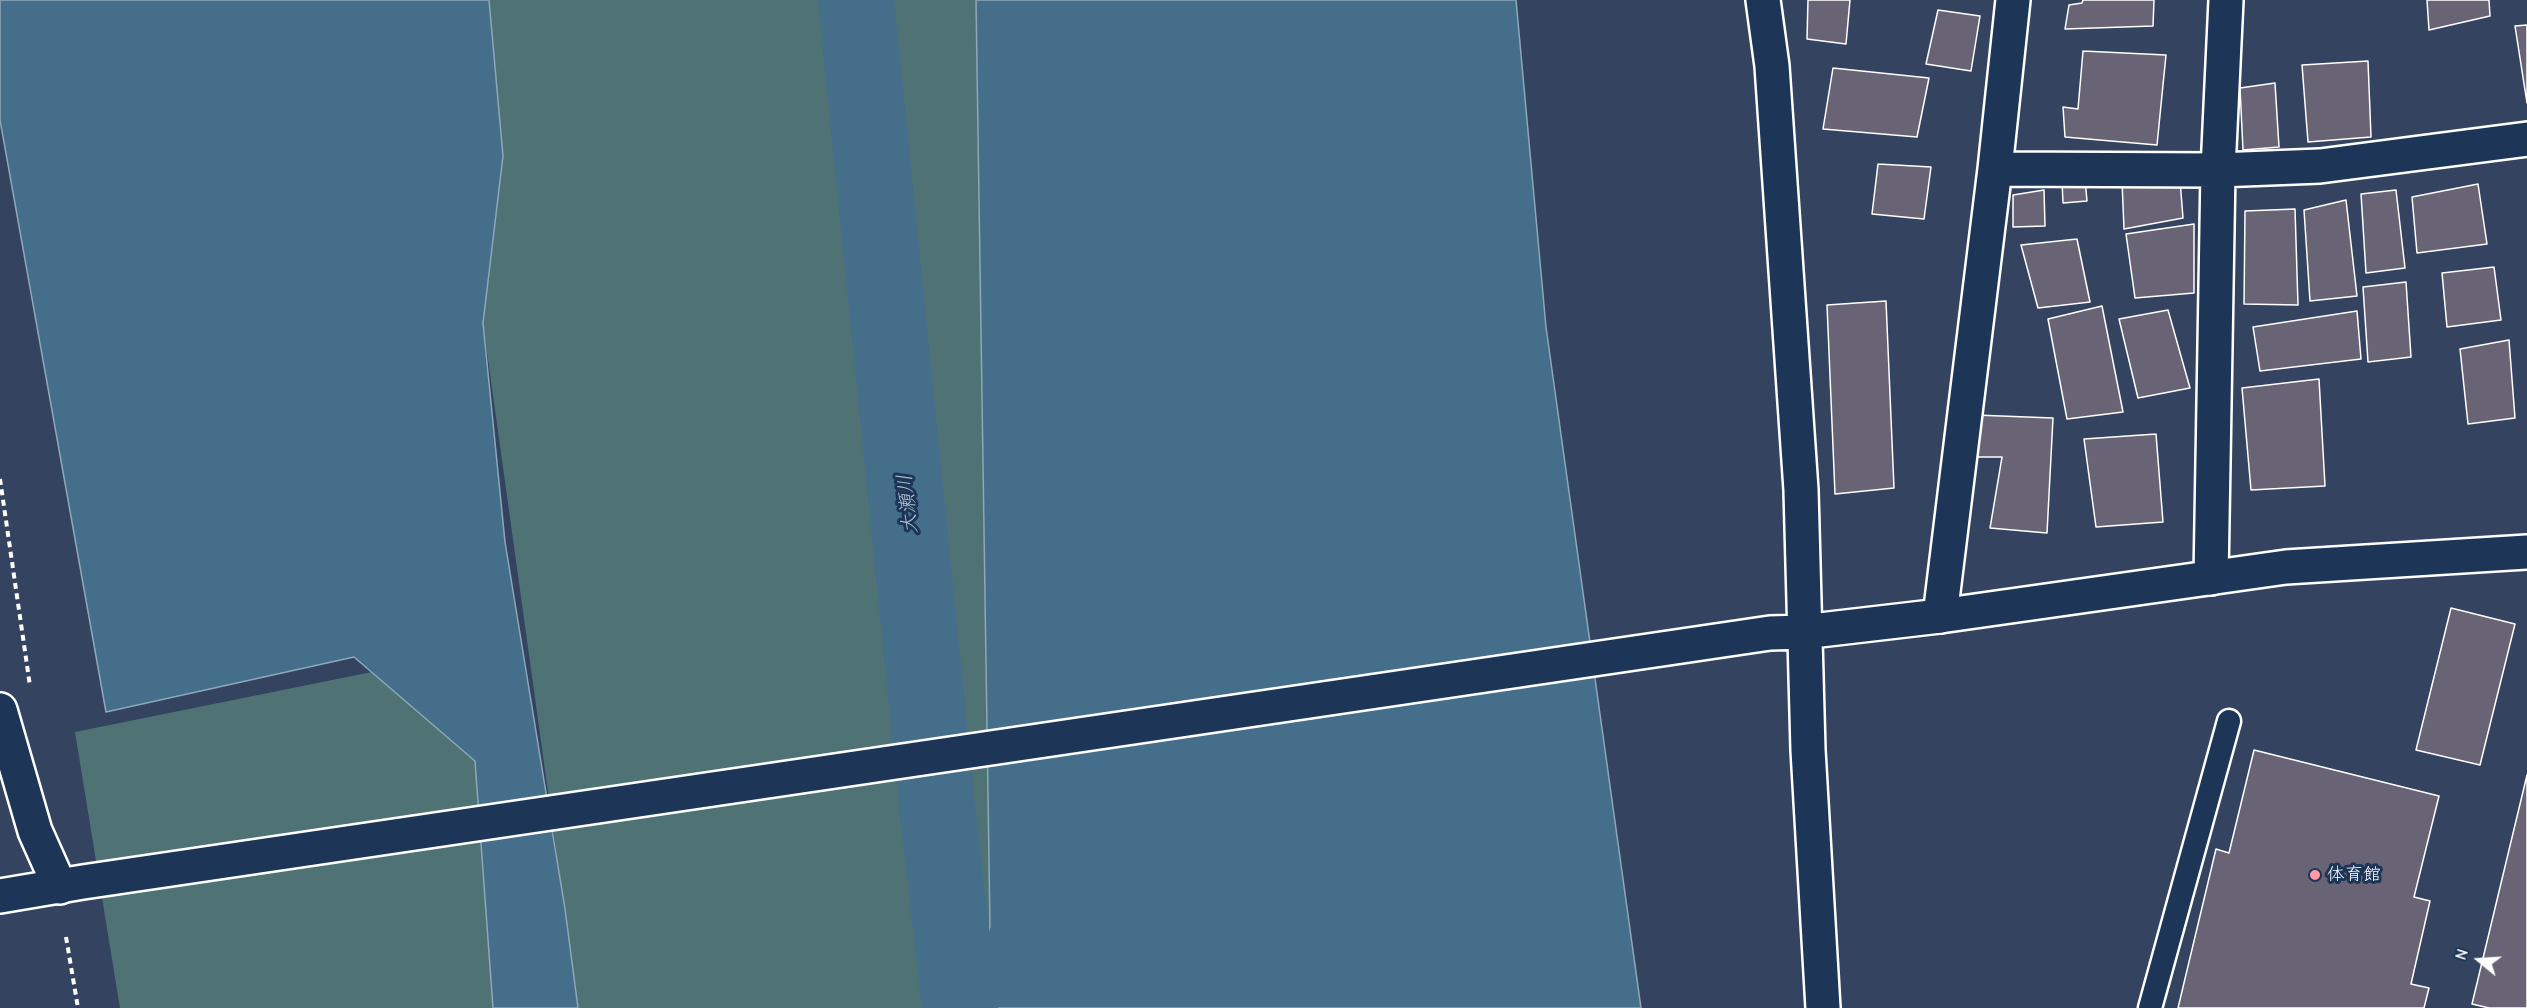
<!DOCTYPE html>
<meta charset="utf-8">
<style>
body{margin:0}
#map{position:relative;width:2527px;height:1008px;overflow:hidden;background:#344360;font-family:"Comic Neue",sans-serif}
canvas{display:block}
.north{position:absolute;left:2449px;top:930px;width:60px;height:60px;-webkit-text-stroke:4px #1d3557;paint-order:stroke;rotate:288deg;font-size:16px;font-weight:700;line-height:24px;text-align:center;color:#fff}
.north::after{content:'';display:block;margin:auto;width:21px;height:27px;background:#fff;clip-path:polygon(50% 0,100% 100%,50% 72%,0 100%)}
</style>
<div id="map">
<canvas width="2527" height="1008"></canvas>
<div class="north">N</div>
</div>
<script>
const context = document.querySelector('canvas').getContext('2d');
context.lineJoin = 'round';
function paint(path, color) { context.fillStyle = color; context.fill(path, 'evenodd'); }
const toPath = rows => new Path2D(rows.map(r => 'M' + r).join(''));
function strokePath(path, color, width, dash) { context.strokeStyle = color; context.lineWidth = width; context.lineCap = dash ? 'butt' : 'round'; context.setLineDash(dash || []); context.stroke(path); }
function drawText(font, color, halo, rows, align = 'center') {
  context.font = font + ' "Comic Neue","Klee One",sans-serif'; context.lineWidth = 6; context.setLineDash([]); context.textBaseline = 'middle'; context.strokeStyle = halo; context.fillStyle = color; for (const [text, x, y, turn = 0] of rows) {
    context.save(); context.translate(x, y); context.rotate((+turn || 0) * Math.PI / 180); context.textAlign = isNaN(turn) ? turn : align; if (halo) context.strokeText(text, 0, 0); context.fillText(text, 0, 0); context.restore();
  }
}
const green = toPath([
 [489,0,976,0,990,926,969,1008,578,1008,483,323,503,156],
 [372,672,475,761,493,1008,120,1008,75,732]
]);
const water = toPath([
 [0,0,489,0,503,156,483,323,505,542,565,909,578,1008,493,1008,475,761,354,657,106,712,0,120,0,0],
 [976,0,1516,0,1546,327,1641,1008,970,1008,990,926,976,0]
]);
const river = toPath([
 [856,0,938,816,960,1008]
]);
const building = toPath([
 [1808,0,1850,0,1846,44,1807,39,1808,0],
 [2083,0,2154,0,2153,26,2065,29,2069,5,2082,3,2083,0],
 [2427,0,2489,0,2490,16,2429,30,2427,0],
 [1938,10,1980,16,1971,71,1926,64,1938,10],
 [2527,25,2527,103,2515,26,2527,25],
 [2083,51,2166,55,2157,145,2065,137,2063,107,2078,109,2083,51],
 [2368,61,2371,137,2308,142,2302,65,2368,61],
 [1833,68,1929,78,1917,137,1823,129,1833,68],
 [2275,83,2279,147,2243,150,2240,88,2275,83],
 [1878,164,1931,167,1924,219,1872,214,1878,164],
 [2085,179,2087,201,2063,203,2062,182,2085,179],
 [2180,180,2183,218,2124,229,2122,181,2180,180],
 [2478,184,2487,244,2417,253,2412,197,2478,184],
 [2044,190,2045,226,2013,227,2013,195,2044,190],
 [2396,190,2405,268,2366,273,2361,194,2396,190],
 [2346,200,2357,296,2310,301,2304,210,2346,200],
 [2295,209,2298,305,2244,304,2245,211,2295,209],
 [2194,224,2194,293,2135,298,2126,234,2194,224],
 [2077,239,2090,302,2038,308,2021,245,2077,239],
 [2494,267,2501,320,2447,327,2442,273,2494,267],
 [2406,282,2411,357,2368,362,2363,287,2406,282],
 [1886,301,1894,488,1835,494,1827,305,1886,301],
 [2102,306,2123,412,2067,419,2048,319,2102,306],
 [2168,310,2190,388,2138,398,2119,319,2168,310],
 [2357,311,2361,359,2260,371,2253,327,2357,311],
 [2509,340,2515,418,2468,424,2460,349,2509,340],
 [2319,379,2325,486,2251,490,2242,388,2319,379],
 [1975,415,2053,418,2047,533,1990,528,2002,457,1969,457,1975,415],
 [2156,434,2163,522,2096,527,2084,439,2156,434],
 [2451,608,2515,624,2480,765,2416,750,2451,608],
 [2254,750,2439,796,2414,897,2430,901,2411,984,2429,988,2424,1008,2178,1008,2216,849,2229,853,2254,750],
 [2527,775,2527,1008,2489,1008,2472,1004,2527,775]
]);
const path = toPath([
 [0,479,30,686],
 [66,937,78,1008]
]);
const lane = toPath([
 [2150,1008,2229,721]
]);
const street = toPath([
 [1995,169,2218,170,2320,166,2527,139],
 [2211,578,2218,170,2226,0],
 [1940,616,1995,169,2013,0],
 [0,710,35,831,60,887]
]);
const secondary = toPath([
 [1763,0,1772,66,1801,490,1808,750,1823,1008],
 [0,896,83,882,1770,633,1803,632,1940,616,2286,567,2527,552]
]);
const markers = [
 [2315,875,6,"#ff9aa2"]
];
const poiNames = [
 ["体育館",2327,875]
];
const waterNames = [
 ["大瀬川",908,504,-96]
];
paint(green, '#4f7375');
paint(water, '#446e8a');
strokePath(water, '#8fa8b9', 1.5);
strokePath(river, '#446e8a', 76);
paint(building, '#696475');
strokePath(building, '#fff', 1.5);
strokePath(lane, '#fff', 27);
strokePath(street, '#fff', 38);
strokePath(secondary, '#fff', 38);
strokePath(path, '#fff', 4, [6, 4.5]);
strokePath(lane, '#1d3557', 22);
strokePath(street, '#1d3557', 33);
strokePath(secondary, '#1d3557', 33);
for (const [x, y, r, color] of markers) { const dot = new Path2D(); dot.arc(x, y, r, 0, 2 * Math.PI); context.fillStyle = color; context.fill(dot); strokePath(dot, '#1d3557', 2); }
drawText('18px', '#fff', '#1d3557', poiNames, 'left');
drawText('italic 20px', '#b4c5d0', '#1d3557', waterNames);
</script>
